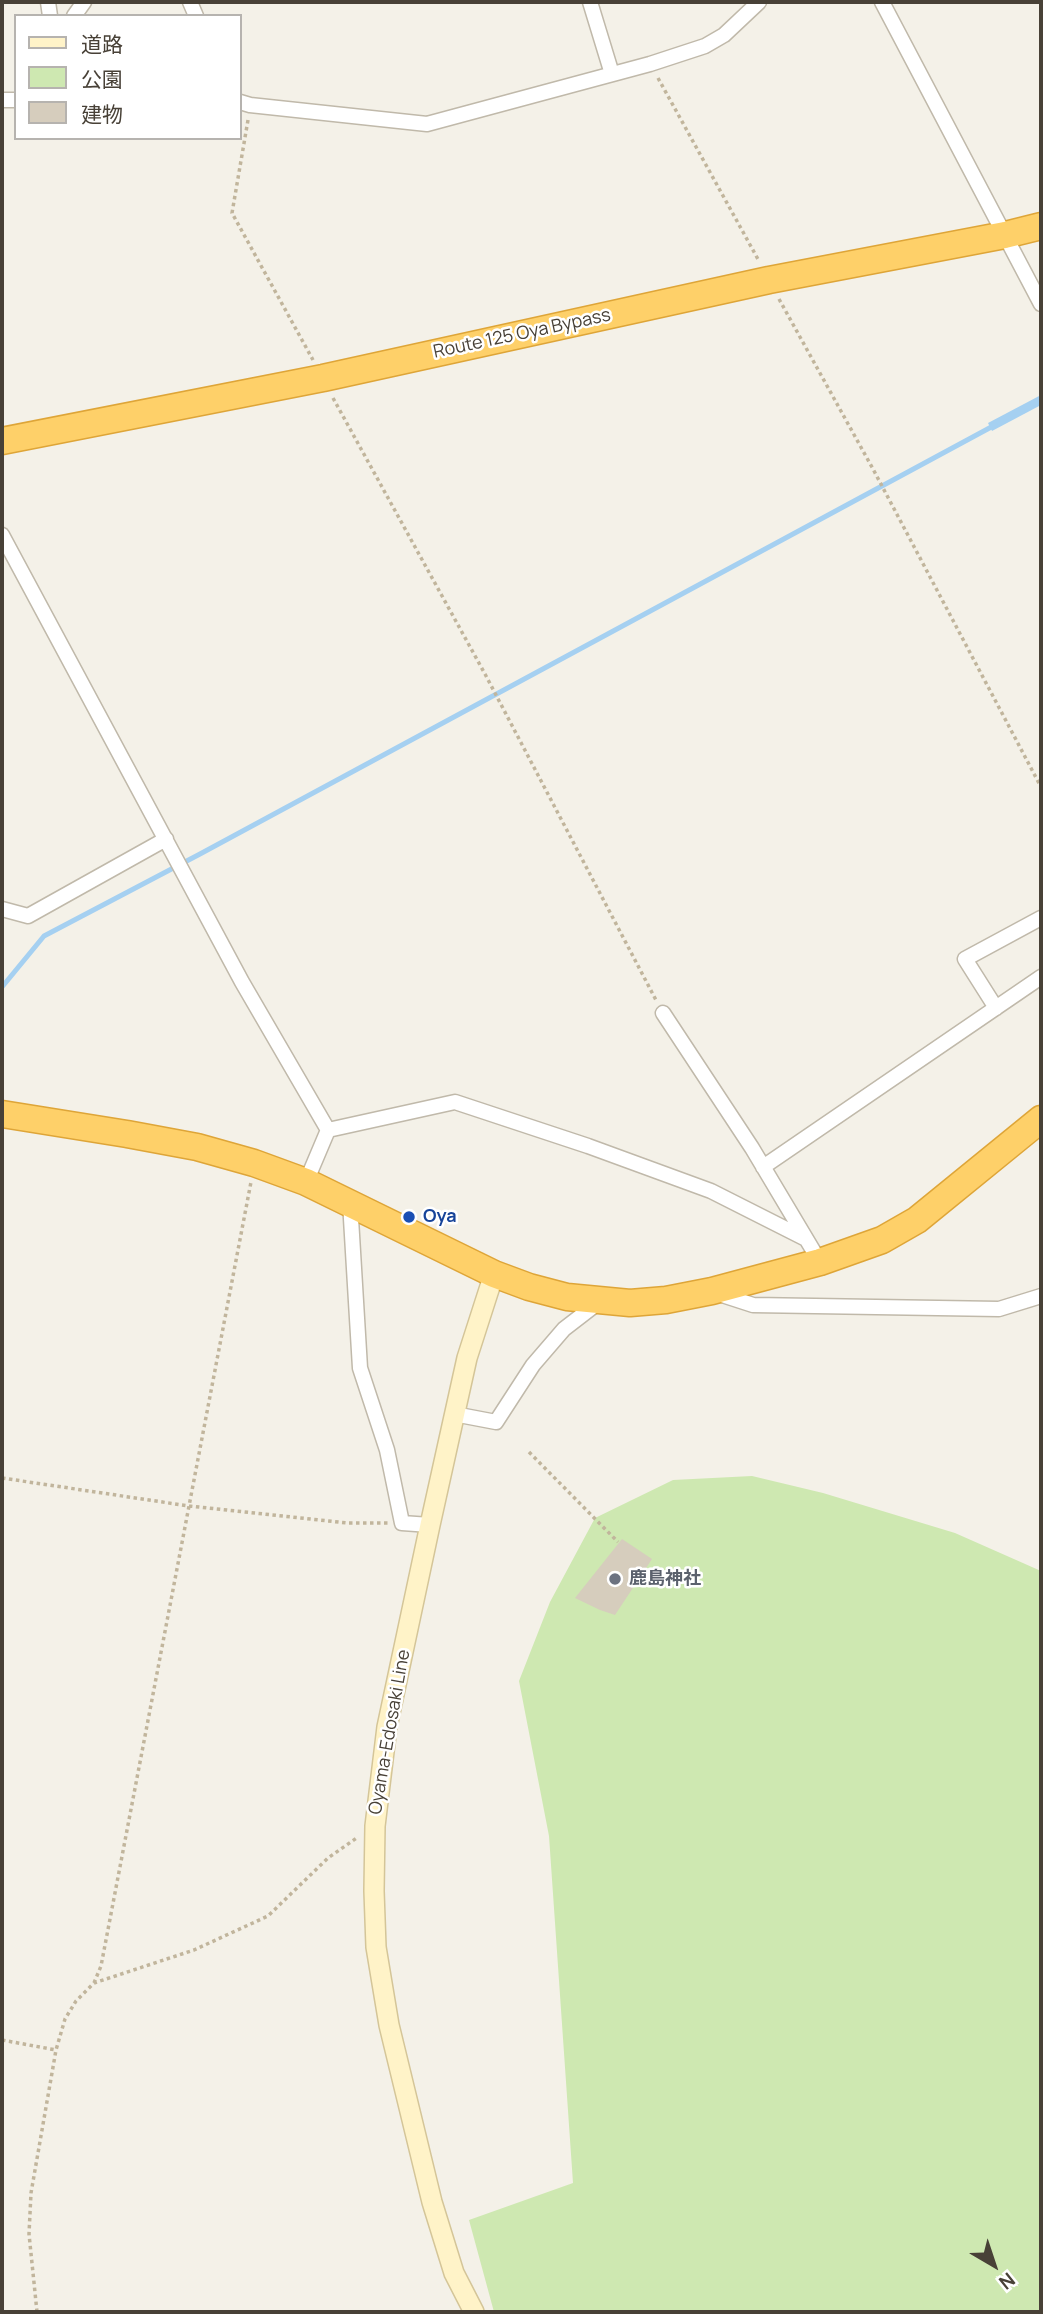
<!DOCTYPE html>
<meta charset="utf-8">
<style>
body{margin:0}
#map{position:relative;width:1043px;height:2314px;overflow:hidden;background:#f4f1e8;font-family:Manrope,"Noto Sans JP",sans-serif}
canvas{display:block}
.frame{position:absolute;inset:0;border:4px solid #484137;pointer-events:none}
.legend{position:absolute;left:14px;top:14px;width:228px;height:126px;box-sizing:border-box;background:#fff;border:2px solid #b6b3af;margin:0;padding:9px 12px;list-style:none;font-size:21px;color:#484137}
.legend li{display:flex;align-items:center;gap:14px;height:35px}
.legend b{width:35px;border:2px solid #b6b3af}
.north{position:absolute;left:959px;top:2230px;width:70px;height:70px;-webkit-text-stroke:5px #fff;paint-order:stroke;rotate:141deg;font-size:19px;font-weight:700;line-height:28px;text-align:center;color:#484137}
.north::after{content:'';display:block;margin:auto;width:24px;height:32px;background:#484137;clip-path:polygon(50% 0,100% 100%,50% 72%,0 100%)}
</style>
<div id="map">
<canvas width="1043" height="2314"></canvas>
<div class="frame"></div>
<ul class="legend">
<li><b style="height:9px;background:#fff3c8"></b>道路</li>
<li><b style="height:19px;background:#cee8b1"></b>公園</li>
<li><b style="height:19px;background:#d6cdbd"></b>建物</li>
</ul>
<div class="north">N</div>
</div>
<script>
const context = document.querySelector('canvas').getContext('2d');
context.lineJoin = 'round';
function paint(path, color) { context.fillStyle = color; context.fill(path, 'evenodd'); }
const toPath = rows => new Path2D(rows.map(r => 'M' + r).join(''));
function strokePath(path, color, width, dash) { context.strokeStyle = color; context.lineWidth = width; context.lineCap = dash ? 'butt' : 'round'; context.setLineDash(dash || []); context.stroke(path); }
function drawText(font, color, halo, rows, align = 'center') {
  context.font = font + ' Manrope,"Noto Sans JP",sans-serif'; context.lineWidth = 5; context.setLineDash([]); context.textBaseline = 'middle'; context.strokeStyle = halo; context.fillStyle = color; for (const [text, x, y, turn = 0] of rows) {
    context.save(); context.translate(x, y); context.rotate((+turn || 0) * Math.PI / 180); context.textAlign = isNaN(turn) ? turn : align; if (halo) context.strokeText(text, 0, 0); context.fillText(text, 0, 0); context.restore();
  }
}
const green = toPath([
 [752,1476,823,1493,955,1533,1041,1571,1041,2312,494,2312,469,2220,573,2183,549,1836,519,1681,550,1602,595,1518,673,1480]
]);
const water = toPath([
 [1041,395,1041,405,992,431,988,423]
]);
const stream = toPath([
 [2,987,44,936,200,854,995,425]
]);
const building = toPath([
 [622,1539,652,1559,615,1615,600,1610,575,1598]
]);
const path = toPath([
 [658,78,759,261],
 [248,120,232,213,313,360],
 [779,299,873,469,1041,787],
 [333,398,485,674,657,1002],
 [529,1452,618,1542],
 [2,1478,189,1506,347,1523,389,1523],
 [94,1983,101,1966,251,1182],
 [2,2040,56,2050],
 [37,2312,29,2234,31,2193,56,2050,65,2019,76,2001,94,1983,194,1950,268,1916,328,1858,358,1837]
]);
const street = toPath([
 [48,2,50,16],
 [190,2,196,16],
 [590,2,612,74],
 [882,2,1041,304],
 [74,16,84,2],
 [2,100,16,100],
 [240,102,250,105,427,124,650,64,705,46,724,35,759,2],
 [2,535,242,982,328,1130,306,1182],
 [2,909,28,916,166,839],
 [996,1008,965,959,1041,918],
 [663,1013,752,1148,820,1262],
 [328,1130,455,1102,588,1146,711,1191,806,1239],
 [763,1167,1041,977],
 [350,1202,360,1368,387,1450,402,1523,430,1525],
 [716,1293,753,1305,999,1309,1041,1296],
 [454,1414,496,1422,533,1365,564,1329,599,1302]
]);
const secondary = toPath([
 [474,2312,454,2273,432,2202,389,2025,376,1947,374,1891,375,1826,387,1727,430,1525,467,1358,494,1274]
]);
const highway = toPath([
 [2,441,323,378,769,280,1005,235,1041,226],
 [2,1114,127,1134,197,1147,254,1163,306,1182,494,1274,529,1287,567,1297,630,1303,666,1300,712,1291,820,1262,882,1240,917,1220,1041,1119]
]);
const markers = [
 [409,1217,7,"#1a4fb4"],
 [615,1579,7,"#6b7280"]
];
const streetNames = [
 ["Route 125 Oya Bypass",522,334,-12],
 ["Oyama-Edosaki Line",390,1732,-80]
];
const transitNames = [
 ["Oya",423,1217]
];
const worshipNames = [
 ["鹿島神社",629,1579]
];
paint(green, '#cee8b1');
paint(water, '#a5d0f1');
strokePath(stream, '#a5d0f1', 5);
paint(building, '#d6cdbd');
strokePath(street, '#c0b9aa', 17);
strokePath(secondary, '#d4c598', 22);
strokePath(highway, '#dea538', 29);
strokePath(path, '#c1b59c', 3.5, [3.5, 3.5]);
strokePath(street, '#fff', 14);
strokePath(secondary, '#fff3c8', 19);
strokePath(highway, '#fed069', 26);
for (const [x, y, r, color] of markers) { const dot = new Path2D(); dot.arc(x, y, r, 0, 2 * Math.PI); context.fillStyle = color; context.fill(dot); strokePath(dot, '#fff', 2.5); }
drawText('18px', '#484137', '#fff', streetNames);
drawText('bold 18px', '#164399', '#fff', transitNames, 'left');
drawText('bold 18px', '#5b616d', '#fff', worshipNames, 'left');
</script>
